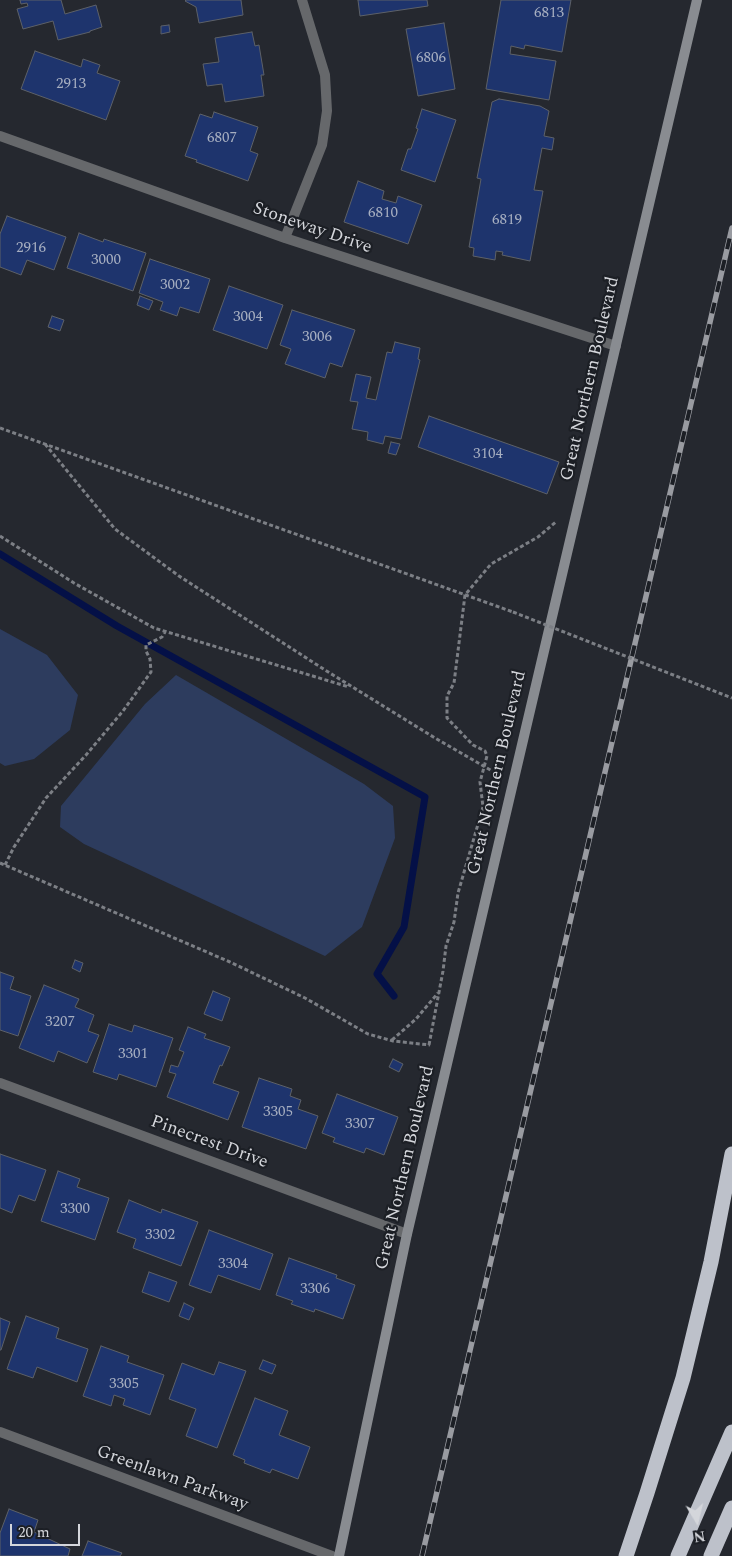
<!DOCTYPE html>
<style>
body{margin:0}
#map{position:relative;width:732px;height:1556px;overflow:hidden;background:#25282f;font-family:Spectral,serif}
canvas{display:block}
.north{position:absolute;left:672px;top:1496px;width:50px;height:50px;-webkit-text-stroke:4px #1c1f25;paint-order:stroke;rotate:171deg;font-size:14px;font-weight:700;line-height:20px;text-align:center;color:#d4d6db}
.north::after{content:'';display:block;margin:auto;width:18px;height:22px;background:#d4d6db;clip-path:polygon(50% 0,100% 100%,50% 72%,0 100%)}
.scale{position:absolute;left:10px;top:1524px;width:70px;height:22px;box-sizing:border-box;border:2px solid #d4d6db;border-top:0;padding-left:6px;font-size:15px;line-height:18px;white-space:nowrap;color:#d4d6db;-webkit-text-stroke:4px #1c1f25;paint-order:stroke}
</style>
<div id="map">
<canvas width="732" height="1556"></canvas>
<div class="north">N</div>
<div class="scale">20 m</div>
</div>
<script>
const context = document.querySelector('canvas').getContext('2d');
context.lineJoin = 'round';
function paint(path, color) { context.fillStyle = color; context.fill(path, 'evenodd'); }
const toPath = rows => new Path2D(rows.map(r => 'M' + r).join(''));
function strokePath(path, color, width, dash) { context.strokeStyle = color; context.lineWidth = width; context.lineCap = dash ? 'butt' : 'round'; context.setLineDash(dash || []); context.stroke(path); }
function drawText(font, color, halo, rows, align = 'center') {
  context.font = font + ' Spectral,serif'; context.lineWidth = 4.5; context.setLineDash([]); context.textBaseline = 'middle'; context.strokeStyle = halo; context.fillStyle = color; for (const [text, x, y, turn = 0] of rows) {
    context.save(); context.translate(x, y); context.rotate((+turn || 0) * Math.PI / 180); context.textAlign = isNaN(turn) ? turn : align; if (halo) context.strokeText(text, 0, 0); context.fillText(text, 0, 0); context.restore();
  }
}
const green = toPath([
 [0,629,47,655,78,695,70,730,34,759,5,766,0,763],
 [176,675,364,784,393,806,395,838,362,927,325,956,84,844,60,827,61,806,145,704]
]);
const stream = toPath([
 [0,554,117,626,425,797,404,927,377,974,394,996]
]);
const building = toPath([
 [20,0,61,0,65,14,96,5,102,27,90,31,90,32,58,40,53,21,23,29,17,9,28,6,27,3,21,4,20,0],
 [186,0,241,0,243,15,199,23,196,7,185,1,186,0],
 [358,0,427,0,428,6,360,16,358,0],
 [501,0,571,0,562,52,525,45,524,49,511,46,510,54,556,61,549,100,486,89,501,0],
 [444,23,455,89,418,96,406,29,444,23],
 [169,25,170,32,161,34,161,26,169,25],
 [252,32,255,46,259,45,264,75,261,75,264,96,225,102,222,84,207,86,203,64,219,62,215,38,252,32],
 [35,51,81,67,83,59,100,65,97,73,120,81,106,120,21,89,35,51],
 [499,99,540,106,549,111,544,136,554,138,552,150,542,148,534,190,543,191,530,261,502,255,503,252,496,251,495,260,473,256,474,248,469,247,481,179,477,178,492,102,499,99],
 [422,109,456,120,435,182,401,170,408,149,411,149,418,129,416,128,422,109],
 [214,112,258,127,250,151,258,154,248,181,196,162,197,160,185,156,200,114,212,118,214,112],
 [358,181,384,191,382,199,396,203,398,196,422,205,408,244,344,222,358,181],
 [7,216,66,237,54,270,27,260,21,275,0,267,0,234,7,216],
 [79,233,103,242,104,239,146,253,133,291,67,268,79,233],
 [150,259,210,279,199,313,180,307,177,316,160,310,163,302,139,293,150,259],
 [229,286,283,305,267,349,213,330,229,286],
 [140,296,153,301,149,310,137,305,140,296],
 [292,310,355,330,342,367,330,363,325,378,285,364,291,349,280,345,292,310],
 [52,316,64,320,60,331,48,327,52,316],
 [395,342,420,348,418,359,420,360,401,439,385,436,383,444,367,440,368,432,352,429,358,402,350,401,356,374,371,377,366,398,376,400,387,352,392,353,395,342],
 [429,416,559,462,547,494,418,447,429,416],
 [391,442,400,444,396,455,388,453,391,442],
 [75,960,83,963,80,972,72,968,75,960],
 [0,972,14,977,10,989,31,996,18,1036,0,1030,0,972],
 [44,985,79,999,75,1007,94,1015,88,1031,99,1035,87,1063,58,1051,54,1062,19,1048,44,985],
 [213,991,230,998,222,1021,204,1014,213,991],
 [109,1024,132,1032,134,1025,173,1038,156,1087,119,1074,117,1080,93,1072,109,1024],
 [188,1027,206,1034,204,1038,230,1047,222,1066,220,1065,213,1083,239,1092,228,1120,167,1097,176,1074,169,1072,171,1065,178,1067,184,1052,179,1050,188,1027],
 [393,1059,403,1064,399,1072,389,1067,393,1059],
 [259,1078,292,1089,290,1096,301,1100,298,1109,318,1116,306,1149,242,1127,259,1078],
 [337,1094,398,1117,384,1155,366,1148,364,1153,333,1142,335,1138,322,1133,337,1094],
 [0,1154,46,1170,35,1201,19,1195,12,1213,0,1208,0,1154],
 [58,1171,80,1179,77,1187,109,1198,95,1240,41,1221,58,1171],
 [129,1200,161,1213,162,1209,198,1222,181,1266,133,1248,136,1239,117,1232,129,1200],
 [209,1230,273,1254,260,1290,218,1275,211,1293,189,1285,209,1230],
 [289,1258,337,1275,336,1278,355,1285,343,1319,315,1309,314,1312,291,1304,293,1301,276,1295,289,1258],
 [149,1272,177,1282,169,1302,142,1292,149,1272],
 [184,1303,194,1308,189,1320,179,1316,184,1303],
 [26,1316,59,1328,56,1338,88,1349,77,1382,37,1367,33,1378,7,1369,26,1316],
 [0,1318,10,1322,1,1350,0,1350,0,1318],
 [101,1346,129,1356,127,1362,164,1375,150,1415,123,1405,125,1399,114,1395,111,1406,83,1396,101,1346],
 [263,1360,276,1365,272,1374,259,1369,263,1360],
 [219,1362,246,1371,217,1448,186,1436,196,1409,169,1399,182,1363,214,1375,219,1362],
 [255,1398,288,1411,279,1435,310,1447,298,1479,272,1469,270,1473,244,1463,245,1460,233,1455,255,1398],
 [9,1509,38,1520,34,1532,70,1549,68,1556,0,1556,0,1533,9,1509],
 [88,1541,122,1553,120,1556,82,1556,88,1541]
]);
const path = toPath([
 [0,428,513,612],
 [45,444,115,529,179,576,325,670,435,738,499,775],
 [0,536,74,583,154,628,349,687],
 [0,863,230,962,305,998,368,1034,393,1041,430,1045],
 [5,865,14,847,46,798,86,755,123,711,151,672,150,659,146,651,146,645,162,637,165,632],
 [392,1040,416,1019,438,993],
 [429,1045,443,971,446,946,454,922,458,893,483,807,480,782,487,756,485,751,473,745,447,718,447,696,454,683,465,595,491,564,538,537,557,521]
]);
const street = toPath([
 [0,136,285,238,616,346],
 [285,238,322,145,327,111,325,75,302,0],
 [0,1083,407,1234],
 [0,1432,332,1556]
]);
const secondary = toPath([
 [339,1556,407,1234,697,0]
]);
const highway = toPath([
 [626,1556,647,1493,683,1378,711,1262,732,1154],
 [678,1556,732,1432],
 [711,1556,732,1508]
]);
const rail = toPath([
 [422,1556,732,228]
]);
const pathBridge = toPath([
 [513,612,732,698]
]);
const numberNames = [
 ["6813",549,14],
 ["6806",431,59],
 ["2913",71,85],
 ["6807",222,139],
 ["6810",383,214],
 ["6819",507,221],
 ["2916",31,249],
 ["3000",106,261],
 ["3002",175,286],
 ["3004",248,318],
 ["3006",317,338],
 ["3104",488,455],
 ["3207",60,1023],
 ["3301",133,1055],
 ["3305",278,1113],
 ["3307",360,1125],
 ["3300",75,1210],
 ["3302",160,1236],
 ["3304",233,1265],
 ["3306",315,1290],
 ["3305",124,1385]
];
const streetNames = [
 ["Stoneway Drive",312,229,19],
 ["Great Northern Boulevard",591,379,-77],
 ["Great Northern Boulevard",498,773,-77],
 ["Pinecrest Drive",209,1143,20],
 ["Great Northern Boulevard",406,1168,-77],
 ["Greenlawn Parkway",172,1479,20]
];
paint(green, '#2d3c5e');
strokePath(stream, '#041047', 7);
paint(building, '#1e346d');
strokePath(building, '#5d6168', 1);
strokePath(path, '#7c7f85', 3, [4, 2.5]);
strokePath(street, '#66686b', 10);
strokePath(secondary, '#898c91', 10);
strokePath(highway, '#bdc1ca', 15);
strokePath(rail, '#999ba1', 5.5);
strokePath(rail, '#1c1f25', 4, [11]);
strokePath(pathBridge, '#7c7f85', 3, [4, 2.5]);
drawText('15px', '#a6aec0', null, numberNames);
drawText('18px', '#d4d6db', '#1c1f25', streetNames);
</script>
